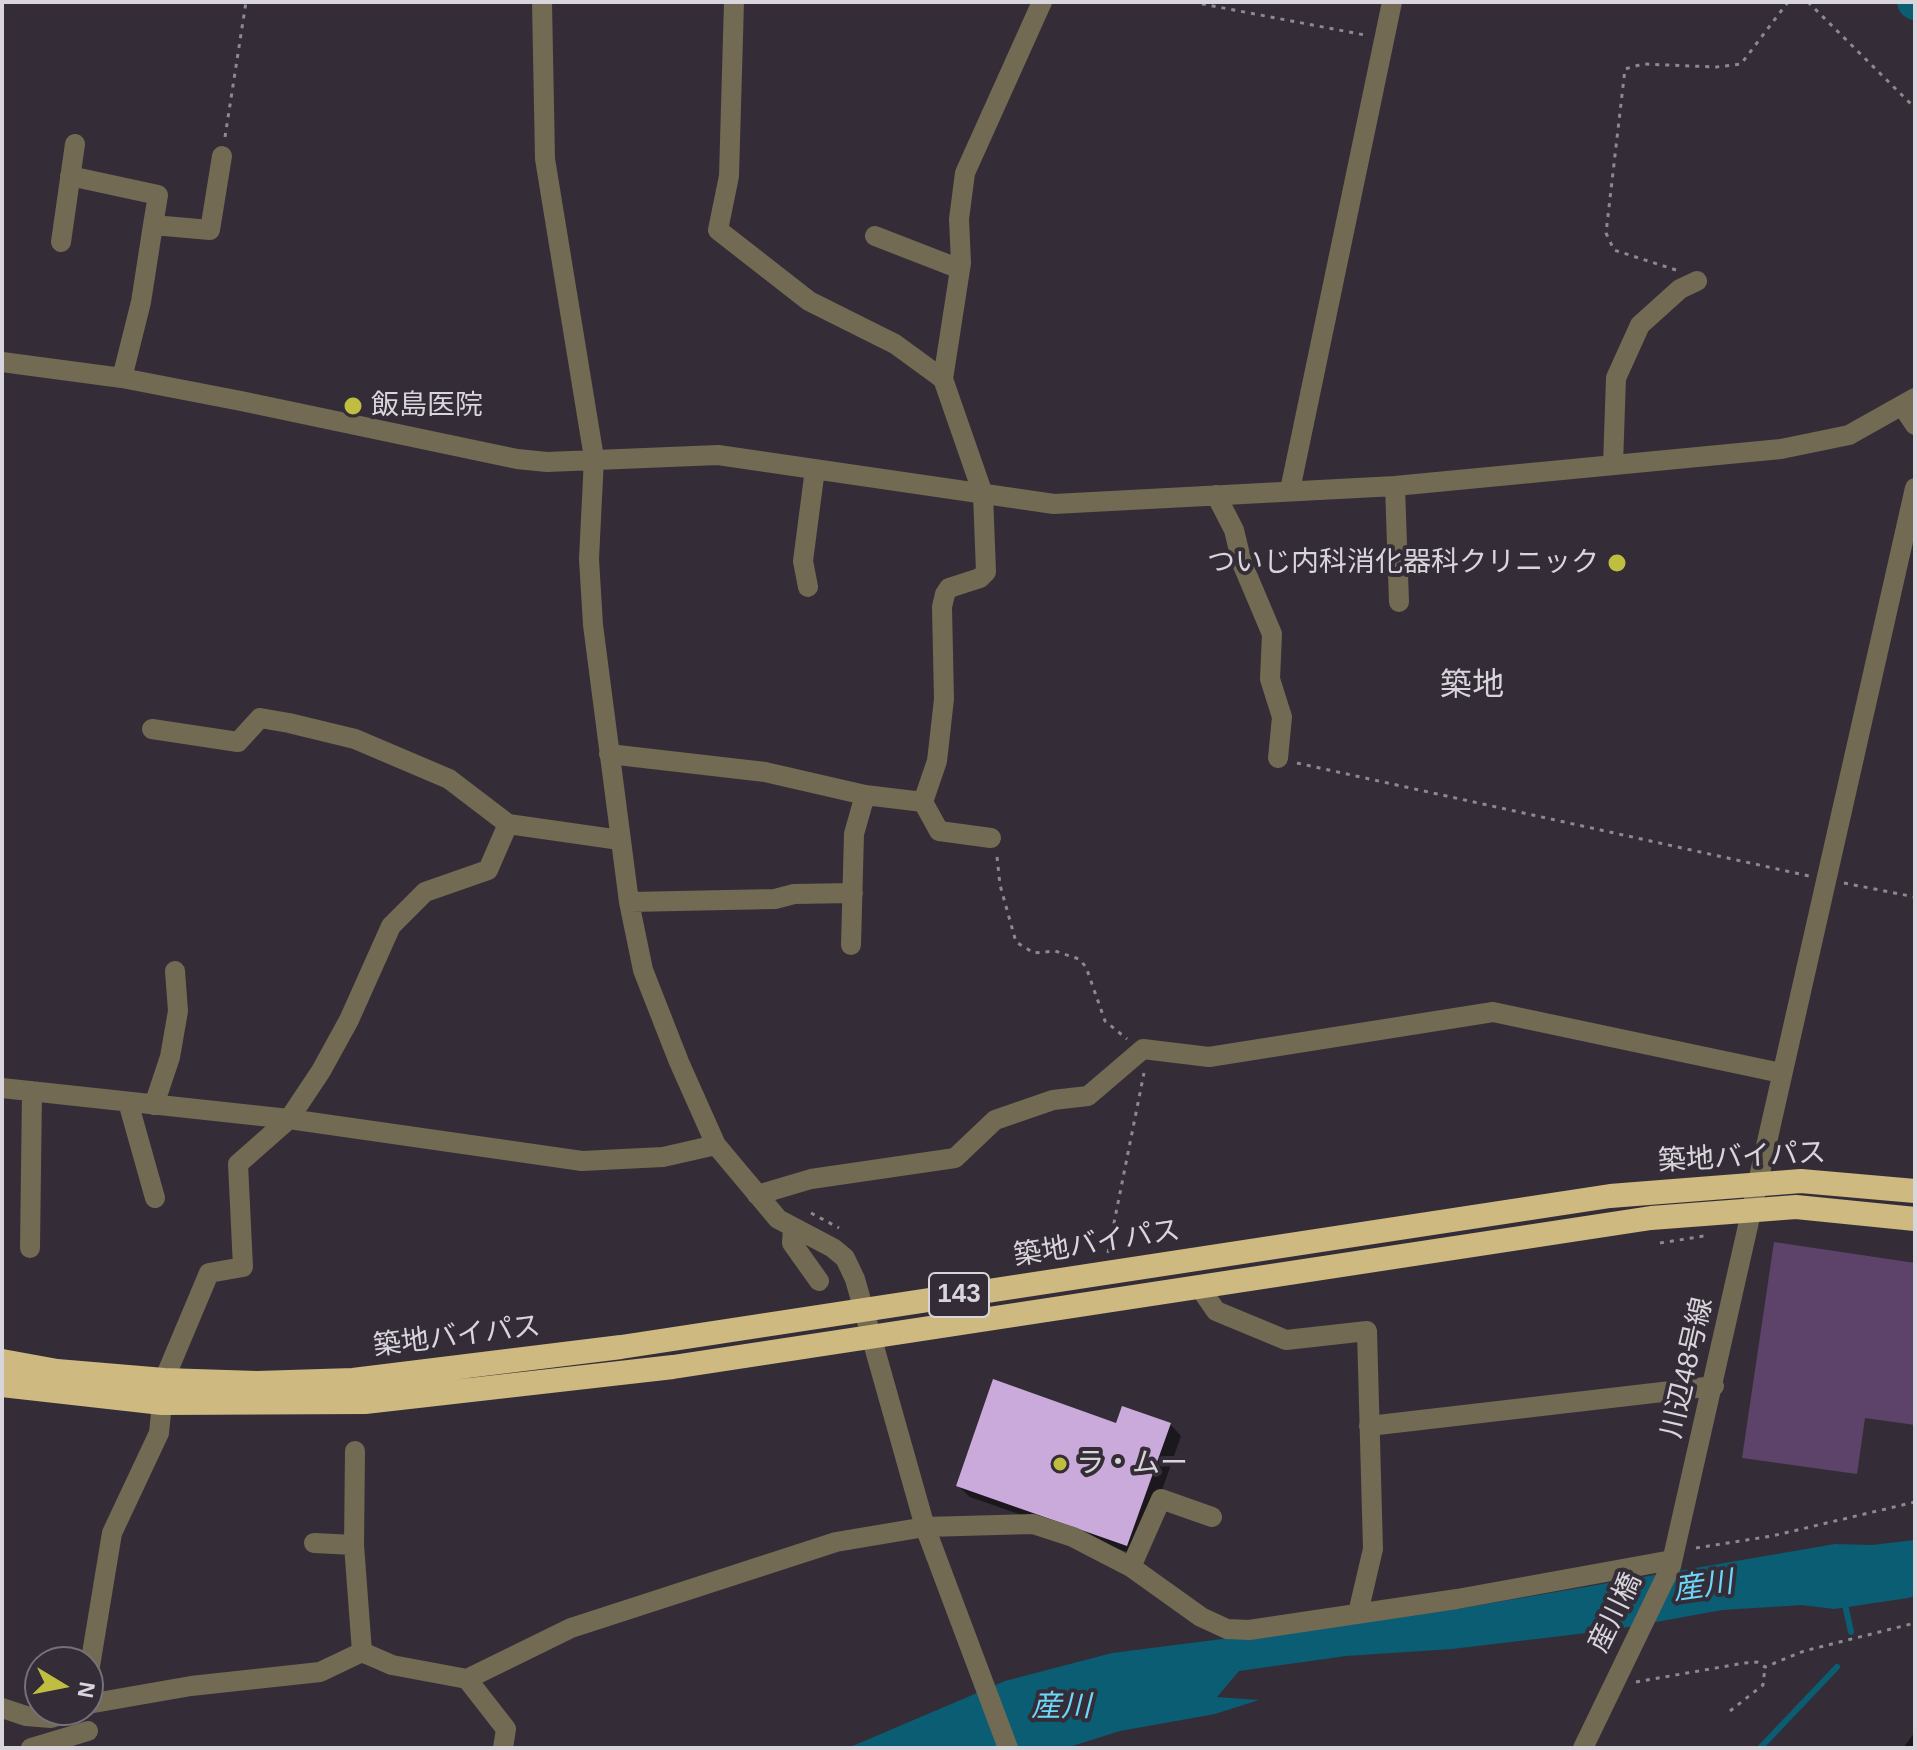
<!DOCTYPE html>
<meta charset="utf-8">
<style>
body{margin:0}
#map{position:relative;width:1917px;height:1750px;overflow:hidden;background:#342d37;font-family:Helvetica,sans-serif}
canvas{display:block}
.frame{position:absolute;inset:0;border:4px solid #d9d5dc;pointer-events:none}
.north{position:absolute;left:24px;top:1646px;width:80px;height:80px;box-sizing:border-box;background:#342d37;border:2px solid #767079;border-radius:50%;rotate:100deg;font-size:22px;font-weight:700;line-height:32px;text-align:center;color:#d9d5dc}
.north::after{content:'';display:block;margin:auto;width:28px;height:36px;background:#c0be41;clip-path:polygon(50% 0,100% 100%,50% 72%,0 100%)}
</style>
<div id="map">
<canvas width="1917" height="1750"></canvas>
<div class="frame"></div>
<div class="north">N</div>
</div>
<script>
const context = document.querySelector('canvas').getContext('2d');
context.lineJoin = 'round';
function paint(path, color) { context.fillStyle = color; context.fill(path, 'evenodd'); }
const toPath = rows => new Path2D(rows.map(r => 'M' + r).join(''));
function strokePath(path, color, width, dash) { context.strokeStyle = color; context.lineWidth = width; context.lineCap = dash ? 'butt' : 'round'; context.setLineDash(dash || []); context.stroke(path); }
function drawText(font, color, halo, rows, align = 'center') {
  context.font = font + ' Helvetica,"Noto Sans JP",sans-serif'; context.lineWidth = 8; context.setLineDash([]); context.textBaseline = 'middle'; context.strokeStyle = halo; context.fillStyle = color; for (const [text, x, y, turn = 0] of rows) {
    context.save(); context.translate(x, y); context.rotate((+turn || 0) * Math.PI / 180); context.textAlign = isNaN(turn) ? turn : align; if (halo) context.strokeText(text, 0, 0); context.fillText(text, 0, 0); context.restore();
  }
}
const green = toPath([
 [1774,1242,1915,1263,1915,1425,1865,1418,1857,1474,1742,1458]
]);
const water = toPath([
 [1915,1540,1915,1596,1908,1598,1834,1609,1802,1605,1722,1610,1612,1630,1452,1649,1346,1656,1239,1671,1217,1697,1259,1700,1215,1714,1120,1731,1066,1748,848,1748,1005,1681,1112,1653,1451,1610,1835,1544,1872,1545]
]);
const shadow = toPath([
 [1170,1424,1181,1436,1139,1556,970,1497,958,1486,1117,1425],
 [1915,1732,1915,1748,1903,1748]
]);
const stream = toPath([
 [1844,1600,1851,1632],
 [1760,1748,1837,1667]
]);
const river = toPath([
 [1914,2,1915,3]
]);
const building = toPath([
 [993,1379,1116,1423,1122,1406,1171,1423,1127,1546,956,1486]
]);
const path = toPath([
 [1192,2,1365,35],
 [1808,2,1915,108],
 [225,137,246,2],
 [1676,270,1614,250,1606,233,1625,69,1643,64,1716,67,1741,64,1788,2],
 [1297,763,1809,876],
 [997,857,1000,885,1016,942,1034,953,1055,951,1079,959,1086,967,1105,1021,1127,1039],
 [1844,883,1915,897],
 [1657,1162,1698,1158,1710,1166],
 [811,1213,839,1228],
 [1660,1243,1704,1236],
 [1108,1253,1144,1073],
 [1696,1548,1772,1536,1915,1502],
 [1636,1682,1744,1663,1757,1662,1765,1667,1804,1651,1915,1623],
 [1730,1711,1763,1685,1765,1667]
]);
const minor = toPath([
 [542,2,545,159,594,458,589,559,593,625,629,902,643,970,679,1062,716,1145,778,1219,833,1248,845,1258,855,1279,925,1527,1008,1748],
 [734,2,729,176,718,230,809,301,895,344,943,379],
 [70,176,158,195,153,225],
 [875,236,960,269],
 [61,242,75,144],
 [2,362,122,378,241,401,517,459,547,462,718,455,1054,504,1395,486,1781,449,1849,435,1915,398],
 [122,378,141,302,153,225,210,230,222,156],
 [1903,407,1915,425],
 [1613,465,1616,378,1640,325,1680,289,1697,281],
 [1395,486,1399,602],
 [1290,490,1392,2],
 [1216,495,1234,530,1242,563,1272,634,1270,679,1282,717,1278,758],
 [808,587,803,561,815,469],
 [152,729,238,742,260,718,289,723,355,739,449,779,508,824,620,840],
 [609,754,765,772,865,795,923,802,939,831,991,838],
 [923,802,937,761,944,699,942,607,945,594,949,588,980,578,986,572,983,494,943,379,961,263,959,219,965,173,1042,2],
 [629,902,775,899,794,894,853,893],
 [851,945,854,834,865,795],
 [2,1088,289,1119,582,1161,663,1157,716,1145],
 [128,1102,155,1198],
 [154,1105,170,1057,178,1011,175,971],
 [757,1195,811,1179,955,1158,995,1120,1053,1100,1088,1096,1143,1049,1209,1057,1493,1012,1781,1073],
 [793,1229,792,1243,819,1281],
 [30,1248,32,1091],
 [1200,1288,1216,1311,1286,1340,1367,1331,1373,1549,1358,1613],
 [164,1380,209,1273,243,1267,238,1164,289,1119,321,1071,349,1020,391,926,425,892,488,870,508,824],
 [1369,1426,1714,1386],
 [355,1451,354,1545,362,1652],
 [314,1543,354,1545],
 [1131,1567,1161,1499,1212,1517],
 [88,1678,112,1533,159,1433,162,1403],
 [467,1679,571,1628,836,1542,925,1527,1033,1524,1073,1537,1131,1567,1201,1617,1227,1629,1249,1630,1457,1599,1672,1560],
 [88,1704,191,1686,320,1672,362,1652,392,1665,467,1679,506,1729,503,1748],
 [2,1708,26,1716,51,1718,77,1710],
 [31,1748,88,1731],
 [1583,1748,1671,1566,1915,488]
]);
const highway = toPath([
 [2,1361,57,1371,164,1380,257,1383,353,1380,621,1347,1610,1196,1801,1181,1915,1191],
 [2,1385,162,1403,365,1402,673,1367,1651,1218,1796,1207,1915,1219]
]);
const markers = [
 [353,406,10,"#c0be41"],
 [1617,563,10,"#c0be41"],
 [1060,1464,8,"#c0be41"]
];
const shields = [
 [959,1295,60]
];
const shieldNames = [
 ["143",959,1295]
];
const poiNames = [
 ["飯島医院",371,406],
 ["ついじ内科消化器科クリニック",1599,563,"right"],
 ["ラ・ムー",1076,1464]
];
const streetNames = [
 ["築地バイパス",1742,1158,-3],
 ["築地バイパス",1097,1244,-9],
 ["築地バイパス",457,1337,-7],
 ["川辺48号線",1688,1368,-77],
 ["産川橋",1616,1613,-64]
];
const waterNames = [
 ["産川",1703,1587,-8],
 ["産川",1061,1708]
];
const quarterNames = [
 ["築地",1472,686]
];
paint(green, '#5d4369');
paint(water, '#0a5d73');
paint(shadow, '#0007');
strokePath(stream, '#0a5d73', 6);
strokePath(river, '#0a5d73', 34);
paint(building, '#caa9db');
strokePath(path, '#8e8991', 3, [4, 6]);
strokePath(minor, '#726a53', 20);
strokePath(highway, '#ceb980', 24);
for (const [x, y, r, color] of markers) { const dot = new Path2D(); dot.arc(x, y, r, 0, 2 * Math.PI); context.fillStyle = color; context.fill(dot); strokePath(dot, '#342d37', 3); }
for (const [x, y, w] of shields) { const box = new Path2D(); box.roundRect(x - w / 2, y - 22, w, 44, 6); context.fillStyle = '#342d37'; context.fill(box); strokePath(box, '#d9d5dc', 2); }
drawText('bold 26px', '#d9d5dc', null, shieldNames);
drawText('28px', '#d9d5dc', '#342d37', poiNames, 'left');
drawText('28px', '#d9d5dc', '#342d37', streetNames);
drawText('italic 30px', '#6dd7fa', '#342d37', waterNames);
drawText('32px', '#d9d5dc', '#342d37', quarterNames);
</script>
